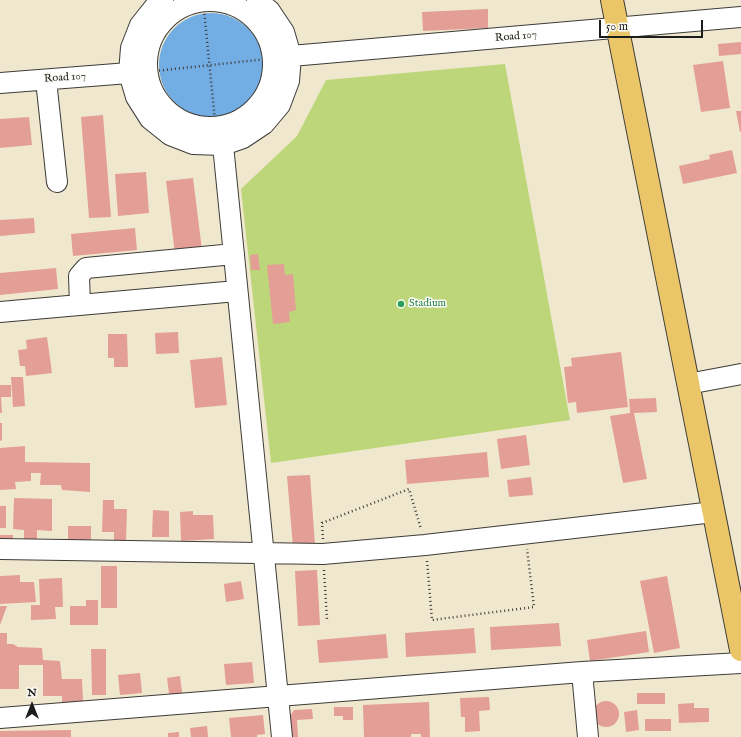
<!DOCTYPE html>
<style>
body{margin:0}
#map{position:relative;width:741px;height:737px;overflow:hidden;background:#f0e8ce;font-family:"IM FELL English",serif}
canvas{display:block}
.north{position:absolute;left:12px;top:685px;width:40px;height:40px;-webkit-text-stroke:3px #fdfcf7;paint-order:stroke;rotate:0deg;font-size:11px;font-weight:700;line-height:16px;text-align:center;color:#1c1c1c}
.north::after{content:'';display:block;margin:auto;width:14px;height:18px;background:#1c1c1c;clip-path:polygon(50% 0,100% 100%,50% 72%,0 100%)}
.scale{position:absolute;left:599px;top:20px;width:104px;height:18px;box-sizing:border-box;border:2px solid #1c1c1c;border-top:0;padding-left:5px;font-size:12px;line-height:14px;white-space:nowrap;color:#1c1c1c;-webkit-text-stroke:3px #fdfcf7;paint-order:stroke}
</style>
<div id="map">
<canvas width="741" height="737"></canvas>
<div class="north">N</div>
<div class="scale">50 m</div>
</div>
<script>
const context = document.querySelector('canvas').getContext('2d');
context.lineJoin = 'round';
function paint(path, color) { context.fillStyle = color; context.fill(path, 'evenodd'); }
const toPath = rows => new Path2D(rows.map(r => 'M' + r).join(''));
function strokePath(path, color, width, dash) { context.strokeStyle = color; context.lineWidth = width; context.lineCap = dash ? 'butt' : 'round'; context.setLineDash(dash || []); context.stroke(path); }
function drawText(font, color, halo, rows, align = 'center') {
  context.font = font + ' "IM FELL English",serif'; context.lineWidth = 3; context.setLineDash([]); context.textBaseline = 'middle'; context.strokeStyle = halo; context.fillStyle = color; for (const [text, x, y, turn = 0] of rows) {
    context.save(); context.translate(x, y); context.rotate((+turn || 0) * Math.PI / 180); context.textAlign = isNaN(turn) ? turn : align; if (halo) context.strokeText(text, 0, 0); context.fillText(text, 0, 0); context.restore();
  }
}
const green = toPath([
 [505,64,570,420,271,463,241,189,297,136,326,80]
]);
const water = toPath([
 '159 65a52 52 0 1 1 104 0a52 52 0 1 1-104 0Z'
]);
const building = toPath([
 [488,9,488,28,423,31,422,12],
 [741,42,741,54,719,56,718,44],
 [723,61,730,108,701,112,693,65],
 [736,111,741,111,741,132,740,132],
 [103,115,111,217,89,218,81,117],
 [29,117,32,145,0,148,0,119],
 [732,150,737,173,683,184,679,166,710,159,709,155],
 [146,172,149,213,118,216,115,174],
 [193,178,202,250,175,254,166,181],
 [34,218,35,233,0,236,0,220],
 [135,228,137,250,73,256,71,234],
 [258,254,260,270,251,270,250,255],
 [284,264,285,275,293,274,296,310,289,312,290,322,273,324,267,265],
 [56,268,58,289,0,295,0,273],
 [178,332,179,353,156,354,155,333],
 [108,334,127,334,128,367,114,367,114,358,108,358],
 [47,337,52,373,26,376,25,366,20,366,18,350,27,349,26,340],
 [621,352,628,407,577,413,576,402,568,403,564,367,572,366,571,358],
 [222,357,227,405,195,408,190,360],
 [11,377,23,377,25,406,13,407],
 [0,385,11,385,11,397,1,397,2,413,0,413],
 [656,398,657,412,634,413,647,479,623,483,610,416,630,413,629,399],
 [0,423,2,423,2,440,0,441],
 [526,435,530,465,501,469,497,439],
 [25,446,25,462,90,463,90,492,62,490,61,485,40,485,41,473,31,473,31,481,15,482,16,489,0,490,0,448],
 [487,452,489,477,407,484,405,460],
 [310,475,315,545,293,547,287,476],
 [531,477,533,495,509,497,507,480],
 [14,498,52,499,52,531,37,530,37,542,24,541,24,530,13,529],
 [103,500,114,500,114,509,127,509,126,540,114,540,114,532,102,532],
 [0,506,6,506,6,528,0,528],
 [153,510,169,511,169,537,152,537],
 [193,511,193,515,213,515,214,539,181,541,180,512],
 [68,526,91,526,91,550,68,549],
 [0,535,13,535,13,547,0,547],
 [101,566,117,566,117,608,101,608],
 [317,570,320,625,298,626,295,571],
 [20,575,20,582,34,582,36,602,0,604,0,576],
 [667,576,680,648,654,653,640,581],
 [62,578,63,607,55,607,56,619,31,620,31,605,40,605,39,579],
 [241,581,244,599,226,602,224,584],
 [86,600,98,600,98,625,70,625,70,606,86,606],
 [0,606,7,606,0,625],
 [559,623,561,646,491,650,490,627],
 [474,628,476,653,406,657,405,633],
 [646,631,649,652,590,661,587,640],
 [0,633,7,633,7,644,13,644,18,647,42,648,43,660,60,661,62,679,82,679,83,701,62,703,62,696,43,696,43,665,19,665,19,689,0,689],
 [386,634,388,658,319,663,317,640],
 [91,649,106,649,106,695,92,695],
 [252,662,254,683,226,685,224,664],
 [140,673,142,693,120,695,118,675],
 [180,676,183,700,170,701,167,678],
 [637,693,665,693,665,704,637,704],
 [489,697,490,710,479,711,480,731,465,732,465,717,461,717,460,698],
 '593 714a13 13 0 1 1 26 0a13 13 0 1 1-26 0Z',
 [429,702,430,737,421,737,421,734,411,734,411,737,364,737,363,705],
 [694,703,694,708,709,708,709,722,679,723,678,704],
 [334,707,353,707,353,720,343,720,343,716,334,716],
 [312,709,313,719,297,720,298,737,291,737,290,716,294,710],
 [637,710,639,730,626,732,624,712],
 [263,715,265,734,257,735,257,737,231,737,229,718],
 [645,719,671,719,671,731,645,731],
 [207,726,208,737,191,737,190,728],
 [71,730,71,737,0,737,0,731],
 [179,732,179,737,168,737,168,733]
]);
const path = toPath([
 '155 65a56 56 0 1 1 112 0a56 56 0 1 1-112 0Z',
 [204,10,215,121],
 [155,71,267,59],
 [323,539,322,523,409,489,421,529],
 [427,561,432,620,534,607,527,549],
 [324,570,327,620]
]);
const minor = toPath([
 [163,0,156,5,140,25,131,48,129,73,136,97,150,119,170,135,193,144,223,145,243,138,264,124,280,105,289,81,291,56,284,32,270,11,257,0],
 '147 64a63 63 0 1 1 126 0a63 63 0 1 1-126 0Z',
 [291,56,741,17],
 [46,80,57,182],
 [0,83,129,73],
 [223,145,282,737],
 [80,305,79,276,86,268,234,254],
 [0,312,237,291],
 [688,384,741,374],
 [0,549,323,554,425,545,714,512],
 [582,672,588,737],
 [0,718,582,672,741,663]
]);
const major = toPath([
 [612,0,741,650]
]);
const markers = [
 [401,304,4,"#2e9e5b"]
];
const streetNames = [
 ["Road 107",516,37,-5],
 ["Road 107",65,78,-4]
];
const leisureNames = [
 ["Stadium",409,304]
];
paint(green, '#bed67a');
paint(water, '#72ade3');
paint(building, '#e39e96');
strokePath(minor, '#3c3b37', 22);
strokePath(major, '#3c3b37', 24);
strokePath(path, '#3c3b37', 2.5, [1, 3]);
strokePath(minor, '#fff', 20);
strokePath(major, '#ebc669', 22);
for (const [x, y, r, color] of markers) { const dot = new Path2D(); dot.arc(x, y, r, 0, 2 * Math.PI); context.fillStyle = color; context.fill(dot); strokePath(dot, '#fdfcf7', 1.5); }
drawText('11px', '#1c1c1c', '#fdfcf7', streetNames);
drawText('11px', '#27864d', '#fdfcf7', leisureNames, 'left');
</script>
